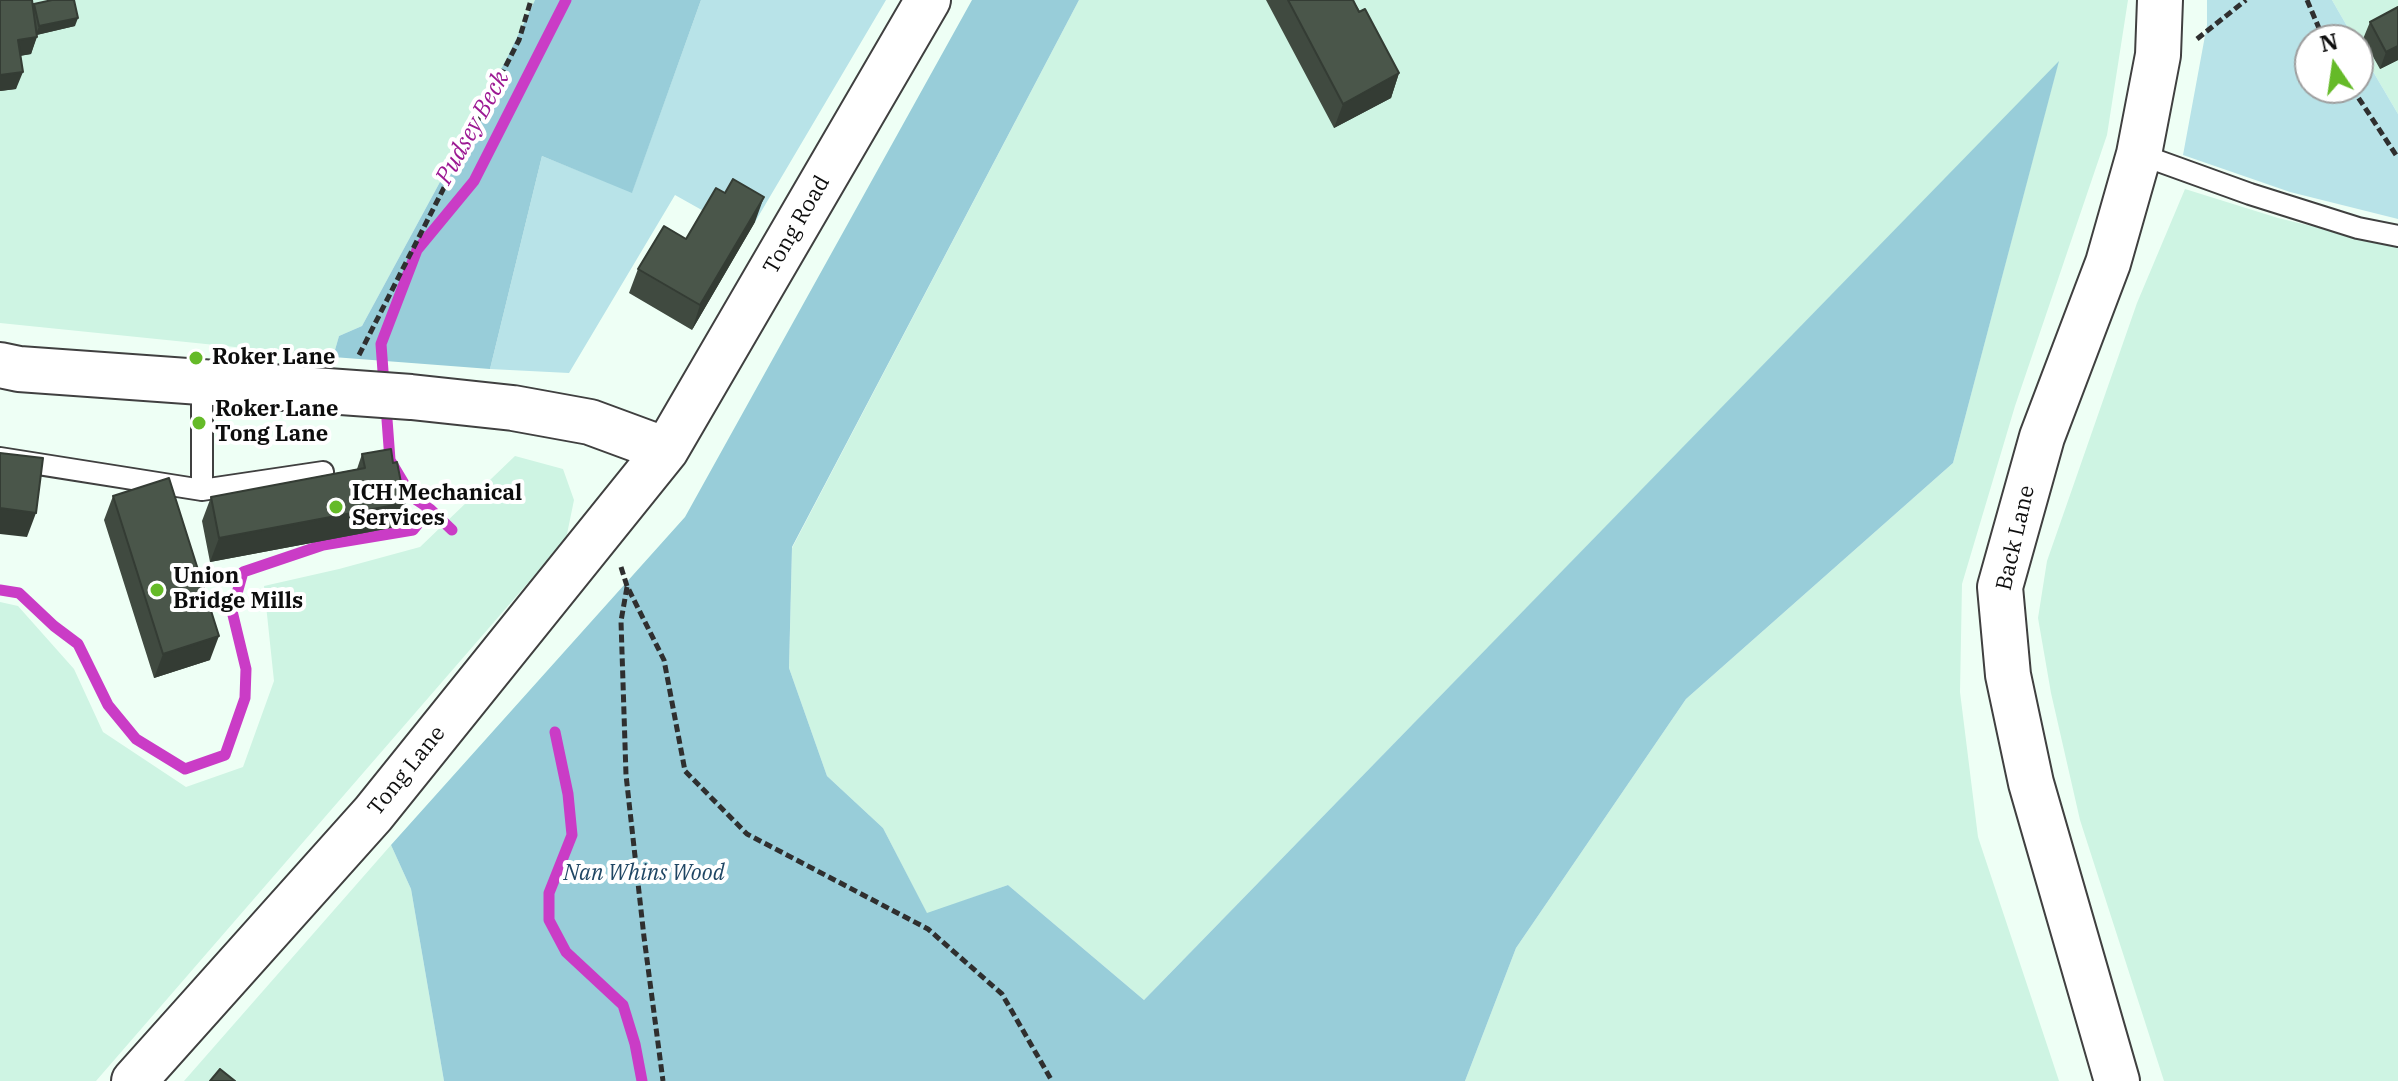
<!DOCTYPE html>
<style>
body{margin:0}
#map{position:relative;width:2398px;height:1081px;overflow:hidden;background:#eefff5;font-family:"IBM Plex Serif",serif}
canvas{display:block}
.north{position:absolute;left:2294px;top:24px;width:80px;height:80px;box-sizing:border-box;background:#fff;border:2px solid #9e9e9e;border-radius:50%;rotate:347deg;font-size:22px;font-weight:700;line-height:32px;text-align:center;color:#0d0d0d}
.north::after{content:'';display:block;margin:auto;width:28px;height:36px;background:#65ba28;clip-path:polygon(50% 0,100% 100%,50% 72%,0 100%)}
</style>
<div id="map">
<canvas width="2398" height="1081"></canvas>
<div class="north">N</div>
</div>
<script>
const context = document.querySelector('canvas').getContext('2d');
context.lineJoin = 'round';
function paint(path, color) { context.fillStyle = color; context.fill(path, 'evenodd'); }
const toPath = rows => new Path2D(rows.map(r => 'M' + r).join(''));
function strokePath(path, color, width, dash) { context.strokeStyle = color; context.lineWidth = width; context.lineCap = dash ? 'butt' : 'round'; context.setLineDash(dash || []); context.stroke(path); }
function drawText(font, color, halo, rows, align = 'center') {
  context.font = font + ' "IBM Plex Serif",serif'; context.lineWidth = 8; context.setLineDash([]); context.textBaseline = 'middle'; context.strokeStyle = halo; context.fillStyle = color; for (const [text, x, y, turn = 0] of rows) {
    context.save(); context.translate(x, y); context.rotate((+turn || 0) * Math.PI / 180); context.textAlign = isNaN(turn) ? turn : align; if (halo) context.strokeText(text, 0, 0); context.fillText(text, 0, 0); context.restore();
  }
}
const farmland = toPath([
 [0,0,535,0,506,60,362,326,339,336,333,357,0,323],
 [1079,0,2128,0,2107,135,2015,406,1962,584,1960,692,1978,837,2059,1081,1465,1081,1516,948,1686,699,1953,463,2058,63,1144,1000,1008,885,927,914,883,828,827,776,789,668,792,548],
 [2332,0,2398,0,2398,114,2358,46,2358,40,2355,40],
 [2185,189,2278,218,2398,247,2398,1081,2164,1081,2080,820,2051,693,2038,618,2047,561,2137,303],
 [515,456,563,469,574,500,566,539,96,1081,0,1081,0,602,18,606,74,669,103,732,186,787,243,767,274,681,264,586,339,569,420,547],
 [391,845,411,889,444,1081,184,1081]
]);
const green = toPath([
 [701,0,886,0,755,222,716,218,675,195,569,373,490,369,542,156,632,192],
 [2207,0,2332,0,2355,40,2310,40,2310,88,2358,88,2358,46,2398,114,2398,219,2290,192,2183,155,2207,25]
]);
const forest = toPath([
 [535,0,701,0,632,193,542,156,490,369,333,357,339,336,362,326,506,60],
 [972,0,1079,0,792,547,789,668,827,776,883,828,927,913,1008,885,1144,1000,2059,61,1953,463,1686,699,1516,948,1465,1081,444,1081,411,889,391,845,685,517]
]);
const stream = toPath([
 [384,385,381,344,417,250,474,181,566,0],
 [430,509,452,530],
 [0,590,19,593,54,626,78,644,108,705,136,739,185,769,225,755,245,698,246,669,232,611,243,572,323,545,413,530,430,509,412,497,390,460,386,406],
 [555,732,568,794,572,835,549,893,549,920,566,952,623,1005,635,1044,642,1081]
]);
const path = toPath([
 [2307,0,2324,40],
 [2197,39,2246,0],
 [2352,88,2398,158],
 [359,355,519,40,531,0],
 [621,567,627,586,664,660,685,771,747,834,928,929,1002,994,1052,1081],
 [627,587,621,621,626,775,644,937,663,1081]
]);
const service = toPath([
 [2139,154,2250,194,2358,228,2398,236],
 [202,382,202,490,323,472],
 [0,458,202,490]
]);
const tertiary = toPath([
 [0,365,19,369,411,397,513,408,590,422,666,450],
 [134,1081,373,814,666,450,928,0],
 [2117,1081,2031,783,2008,675,2000,587,2042,437,2108,263,2139,154,2158,55,2160,0]
]);
const wall = toPath([
 [1266,0,1353,0,1399,73,1391,98,1334,128],
 [34,4,75,26,37,35,31,54,20,56,16,89,0,91],
 [2398,7,2398,60,2380,69,2363,39,2370,22],
 [755,222,692,330,629,293,638,269,686,239],
 [362,454,393,463,405,503,396,527,210,562,202,521,211,497,357,469],
 [113,496,210,660,154,678,104,520]
]);
const shadedWall = toPath([
 [78,18,75,26,36,35,39,26],
 [37,37,31,54,12,57,18,40],
 [2398,46,2398,60,2380,69,2386,52],
 [23,72,16,89,0,91,0,75],
 [1399,73,1391,98,1334,128,1343,104],
 [764,197,755,222,692,330,700,305],
 [405,503,396,527,210,562,219,538],
 [0,508,36,513,27,537,0,534],
 [219,636,210,660,154,678,163,654]
]);
const building = toPath([
 [0,0,32,0,37,37,18,40,23,72,0,75,0,0],
 [52,0,74,0,78,18,39,26,34,4,52,0],
 [1288,0,1353,0,1359,12,1365,9,1399,73,1343,104,1288,0],
 [2398,7,2398,46,2386,52,2370,22,2398,7],
 [733,179,764,197,700,305,638,269,664,226,686,239,716,188,725,193,733,179],
 [391,449,393,463,397,462,405,503,219,538,211,497,365,468,362,454,391,449],
 [0,453,43,458,36,513,0,508,0,453],
 [169,478,219,636,163,654,113,496,169,478],
 [220,1069,235,1081,210,1081,220,1069]
]);
const markers = [
 [196,358,8,"#65ba28"],
 [199,423,8,"#65ba28"],
 [336,507,8,"#65ba28"],
 [157,590,8,"#65ba28"]
];
const streetNames = [
 ["Tong Road",797,225,-60],
 ["Back Lane",2016,538,-77],
 ["Tong Lane",407,771,-51]
];
const poiNames = [
 ["Roker Lane",212,358],
 ["Roker Lane",215,410],
 ["Tong Lane",215,435],
 ["ICH Mechanical",352,494],
 ["Services",352,519],
 ["Union",173,577],
 ["Bridge Mills",173,602]
];
const parkNames = [
 ["Nan Whins Wood",644,874]
];
const waterNames = [
 ["Pudsey Beck",473,128,-61]
];
paint(farmland, '#cef4e3');
paint(green, '#b8e3e8');
paint(forest, '#98cdd9');
strokePath(stream, '#ca3cc6', 11);
strokePath(service, '#404040', 24);
strokePath(tertiary, '#404040', 48);
strokePath(path, '#2f2f2f', 5, [8, 4]);
strokePath(service, '#fff', 20);
strokePath(tertiary, '#fff', 44);
paint(wall, '#404a40');
paint(shadedWall, '#343c34');
paint(building, '#4a564a');
strokePath(building, '#343c34', 2);
for (const [x, y, r, color] of markers) { const dot = new Path2D(); dot.arc(x, y, r, 0, 2 * Math.PI); context.fillStyle = color; context.fill(dot); strokePath(dot, '#fff', 3); }
drawText('22px', '#0d0d0d', '#fff', streetNames);
drawText('bold 22px', '#0d0d0d', '#fff', poiNames, 'left');
drawText('italic 22px', '#1f4664', '#fff', parkNames);
drawText('italic 24px', '#9c1993', '#fff', waterNames);
</script>
